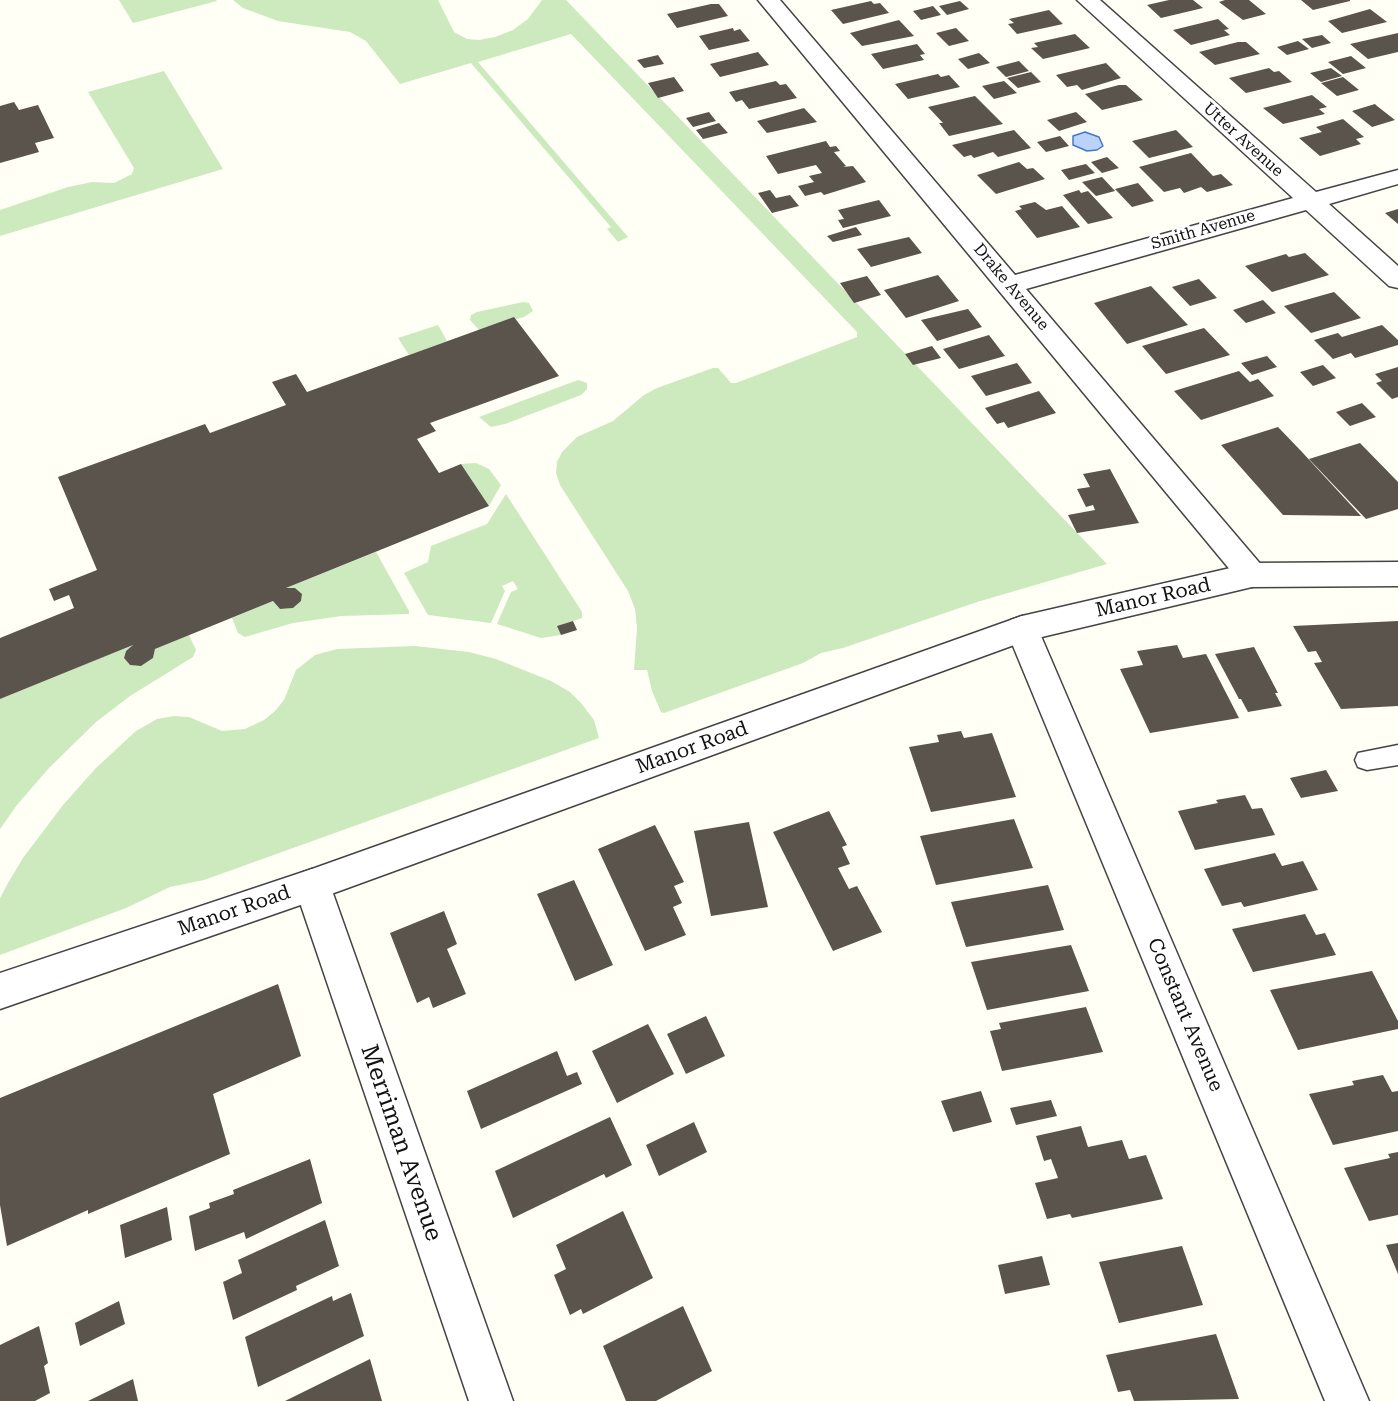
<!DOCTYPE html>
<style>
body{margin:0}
canvas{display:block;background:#fffff5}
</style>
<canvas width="1398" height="1401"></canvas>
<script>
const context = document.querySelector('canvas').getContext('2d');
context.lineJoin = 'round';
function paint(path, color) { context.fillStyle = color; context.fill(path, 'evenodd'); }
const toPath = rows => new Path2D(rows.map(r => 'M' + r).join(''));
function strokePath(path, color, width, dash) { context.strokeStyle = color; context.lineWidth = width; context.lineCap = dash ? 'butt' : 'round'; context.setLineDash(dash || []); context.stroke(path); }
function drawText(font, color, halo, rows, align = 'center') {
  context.font = font + ' "Roboto Serif",serif'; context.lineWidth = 6; context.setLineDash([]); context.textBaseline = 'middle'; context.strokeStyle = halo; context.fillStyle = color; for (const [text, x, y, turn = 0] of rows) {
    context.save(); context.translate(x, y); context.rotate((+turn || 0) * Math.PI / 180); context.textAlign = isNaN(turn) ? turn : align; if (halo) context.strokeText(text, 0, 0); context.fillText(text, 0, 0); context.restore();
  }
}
const green = toPath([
 [119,0,216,0,217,1,133,23],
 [233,0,438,0,454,32,467,39,479,40,495,37,513,30,528,19,542,0,566,0,1107,564,977,602,843,648,821,653,803,663,664,713,661,712,652,691,647,670,634,670,637,628,635,609,628,591,560,485,556,473,557,462,562,452,577,437,613,421,644,395,657,388,713,368,718,368,731,383,736,383,857,337,857,332,571,34,478,62,628,237,618,242,607,229,611,227,471,63,400,84,366,41,350,32,278,21,243,8],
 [164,71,223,169,0,236,0,210,68,187,92,182,114,183,132,174,134,168,88,92],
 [523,302,529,303,533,311,524,317,479,330,470,320,471,315,477,312],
 [438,325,447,341,409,355,398,338],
 [578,380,587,383,587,389,581,395,505,424,491,427,479,417],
 [476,463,489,469,501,485,489,506,461,464],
 [506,494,582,612,582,618,558,626,561,635,541,638,497,624,511,592,518,589,513,581,502,586,505,591,491,623,428,615,404,573,428,562,431,546,487,524],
 [376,552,409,611,409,614,341,616,293,623,245,637,238,633,232,618,273,601,280,609,293,608,301,601,302,594,295,588,286,588],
 [189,635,196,650,193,657,130,696,96,722,48,769,17,805,0,829,0,699,135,644,126,651,124,658,130,665,141,666,153,658,155,649],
 [415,646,469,652,496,659,551,681,570,692,581,703,594,720,599,738,204,880,170,887,126,908,0,955,0,898,8,883,23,858,63,805,96,768,136,731,157,719,174,716,189,717,222,731,245,729,264,720,275,711,284,700,296,670,315,655,337,649]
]);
const water = toPath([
 [1085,132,1099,137,1103,146,1097,150,1087,151,1073,145,1073,136,1085,132]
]);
const building = toPath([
 [1169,0,1193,0,1203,8,1161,18,1147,5],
 [1225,0,1249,0,1266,14,1243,20,1219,2],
 [1301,0,1350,0,1350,1,1313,10],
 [871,1,874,4,880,3,889,13,843,24,831,10],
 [960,1,969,9,947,15,939,6],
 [711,4,719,4,728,16,677,28,667,14],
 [933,6,941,15,921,20,913,11],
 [1370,9,1387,22,1342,33,1328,21],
 [1049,10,1063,24,1017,34,1008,24,1014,23,1009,19],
 [1218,19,1229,29,1224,30,1230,35,1191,45,1173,30],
 [899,20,914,36,862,46,850,33],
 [733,28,734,31,740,29,750,41,709,50,699,36],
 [956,28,969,41,949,46,936,33],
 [1398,33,1398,52,1368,59,1350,44],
 [1075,34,1090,48,1043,59,1031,48,1038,47,1034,43],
 [1322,35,1331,43,1312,48,1302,39],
 [1298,41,1309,49,1287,55,1277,47],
 [1238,42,1246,42,1260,54,1215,65,1199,52],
 [917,44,925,54,920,55,924,60,883,69,871,54],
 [758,52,769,65,720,77,710,64],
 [979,53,990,63,968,69,958,59],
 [658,55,664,64,644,68,637,60],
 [1351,56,1366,68,1343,74,1328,62],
 [1019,61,1029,71,1006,77,996,67],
 [1106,63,1121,78,1082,90,1077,85,1067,87,1056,75],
 [1269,68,1274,72,1279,71,1292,82,1246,93,1229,78],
 [1331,68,1342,76,1321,82,1310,73],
 [1031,72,1041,82,1018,88,1007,78],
 [938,74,941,77,949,75,960,87,908,99,895,84],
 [674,77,684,91,658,98,648,83],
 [1343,77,1359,90,1337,96,1321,83],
 [776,81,780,85,786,84,797,98,749,109,742,100,736,102,729,92],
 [1004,81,1017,93,994,99,982,86],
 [1119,85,1126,85,1143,100,1102,110,1085,94],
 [1312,95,1327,107,1319,109,1325,114,1283,124,1263,108],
 [975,96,1003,124,949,136,939,123,943,123,928,107],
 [14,102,19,110,38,105,54,138,35,143,39,152,0,163,0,106],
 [1375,104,1377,106,1395,120,1372,127,1352,111],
 [804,108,817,122,767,133,757,121],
 [709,112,716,121,693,127,686,118],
 [1076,112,1087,122,1059,131,1047,120],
 [1343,119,1364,137,1356,139,1361,144,1320,156,1299,138,1322,132,1316,127],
 [719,123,728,133,703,139,696,130],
 [1014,130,1031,148,998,157,993,152,974,158,971,155,964,157,952,145],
 [1176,130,1193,147,1149,158,1132,141],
 [1060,136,1069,146,1046,152,1037,142],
 [826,141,830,147,836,146,840,151,834,152,846,166,843,167,853,166,866,182,824,195,821,192,805,196,798,186,814,182,809,176,822,173,816,165,778,174,766,156],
 [1191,153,1213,176,1221,174,1233,185,1207,192,1201,187,1184,193,1180,188,1164,192,1139,167],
 [1107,157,1119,168,1102,173,1091,162],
 [1019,162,1027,169,1033,168,1045,179,996,194,977,175],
 [1086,164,1095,173,1069,180,1061,170],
 [1102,177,1115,191,1096,196,1082,182],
 [1138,183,1154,201,1132,207,1115,189],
 [770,190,776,198,790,195,799,206,772,213,758,193],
 [1079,190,1081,193,1088,191,1113,218,1088,224,1063,195],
 [879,200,891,216,843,228,838,220,844,219,838,210],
 [1035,202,1046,210,1062,206,1080,227,1037,238,1015,211,1022,209,1019,206],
 [1398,209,1398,224,1385,213],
 [856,227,862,235,833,242,827,236],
 [909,237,922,253,871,267,857,249],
 [1305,253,1329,275,1272,292,1245,266,1286,254,1289,257],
 [938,275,959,301,906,318,884,290],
 [867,276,881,295,854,303,840,283],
 [1199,279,1217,298,1190,306,1172,287],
 [1151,286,1188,325,1127,344,1094,303],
 [1334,292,1361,318,1311,333,1284,306],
 [1263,300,1276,313,1246,323,1233,310],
 [968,309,982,327,937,341,921,320],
 [514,317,559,376,430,423,436,431,417,439,439,473,461,464,489,506,286,588,295,588,302,594,301,601,293,608,280,609,273,601,155,649,153,658,141,666,130,665,124,658,126,651,133,645,0,699,0,638,74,608,69,595,54,601,49,589,97,570,58,477,205,424,210,433,286,405,272,382,296,374,307,392],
 [1382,325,1398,340,1398,345,1355,358,1351,353,1333,359,1314,340,1338,333,1342,337],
 [1204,328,1230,355,1166,374,1142,346],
 [989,335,1005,356,959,369,943,349],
 [932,346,941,358,913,365,905,354],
 [1267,356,1277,367,1252,375,1241,363],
 [1017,363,1032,383,986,396,971,376],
 [1323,365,1336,378,1313,386,1300,372],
 [1398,367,1398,397,1392,399,1376,383,1382,381,1375,374],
 [1239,371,1250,382,1258,379,1274,396,1201,420,1174,391],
 [1039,391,1056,413,1008,428,1004,422,997,424,985,408],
 [1362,403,1376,417,1350,426,1336,412],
 [1278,427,1302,452,1361,516,1283,515,1221,445],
 [1360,443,1398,482,1398,509,1366,519,1309,459],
 [1110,469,1139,523,1077,533,1068,515,1095,510,1093,505,1086,507,1077,489,1090,487,1083,474],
 [573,621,577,630,561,635,557,626],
 [1398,621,1398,706,1341,709,1314,663,1322,662,1316,651,1308,652,1293,626],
 [1177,645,1183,658,1206,654,1239,718,1150,733,1120,669,1143,665,1137,651],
 [1254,647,1278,693,1275,693,1282,706,1248,712,1241,699,1239,699,1215,654],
 [961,731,964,738,992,733,1016,797,931,812,909,747,939,742,937,735],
 [1326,770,1338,791,1301,798,1290,778],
 [1245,795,1252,809,1262,808,1275,835,1195,850,1178,811,1218,803,1216,800],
 [829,811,847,845,842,847,850,864,838,868,849,889,857,886,882,932,833,951,773,832],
 [1014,819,1033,868,936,885,920,836],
 [749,822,768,907,711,916,694,831],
 [655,825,684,882,674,886,682,903,673,907,686,935,645,951,598,849],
 [1275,853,1282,866,1303,861,1318,890,1244,907,1241,902,1222,906,1204,869],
 [574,880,613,965,575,981,537,894],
 [1048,885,1064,930,966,947,951,902],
 [444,911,457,944,447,949,466,994,433,1008,429,997,417,1003,390,933],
 [1305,914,1316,935,1325,933,1336,955,1253,972,1232,929],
 [1071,945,1089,991,987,1010,971,962],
 [1372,971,1398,1021,1398,1029,1298,1050,1270,990],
 [278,984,301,1056,213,1094,230,1154,88,1214,88,1210,7,1246,0,1205,0,1098],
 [1086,1007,1103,1052,1002,1071,990,1031,1001,1029,999,1023],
 [706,1016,725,1056,686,1074,667,1034],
 [648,1024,674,1074,617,1103,592,1051],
 [557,1051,567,1076,577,1072,582,1084,481,1129,467,1091],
 [1383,1075,1392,1092,1398,1091,1398,1131,1333,1145,1309,1094,1354,1085,1352,1081],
 [981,1091,992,1122,953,1132,941,1101],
 [1051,1100,1057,1116,1016,1125,1010,1108],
 [610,1117,632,1165,606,1178,604,1174,513,1218,495,1171],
 [694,1122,707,1152,659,1176,646,1145],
 [1081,1126,1088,1147,1122,1140,1129,1159,1146,1155,1163,1199,1072,1218,1070,1214,1047,1219,1035,1183,1058,1178,1051,1159,1044,1161,1036,1136],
 [1398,1152,1398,1215,1369,1221,1344,1168,1390,1158,1388,1154],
 [310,1159,322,1203,246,1239,244,1232,195,1251,189,1216,210,1208,209,1203,234,1194,233,1190],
 [167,1207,172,1240,125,1258,120,1225],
 [623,1211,653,1278,583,1314,581,1309,570,1315,554,1275,566,1269,556,1245],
 [325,1220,339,1266,296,1286,297,1290,233,1320,223,1282,242,1273,238,1260],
 [1398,1243,1398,1274,1386,1245],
 [1182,1246,1203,1305,1119,1323,1099,1262],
 [1042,1256,1050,1285,1005,1294,998,1265],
 [351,1293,364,1336,258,1387,245,1337,332,1296,333,1301],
 [119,1301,125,1324,80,1346,75,1323],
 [683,1306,712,1371,656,1401,626,1401,603,1346],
 [39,1326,48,1363,44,1366,50,1393,35,1401,0,1401,0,1345],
 [1216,1334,1239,1399,1134,1401,1130,1390,1118,1392,1106,1355],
 [370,1359,382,1401,285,1401],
 [133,1379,138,1401,88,1401]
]);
const service = toPath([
 [1398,745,1398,765,1367,770,1358,767,1355,760,1358,753,1398,745]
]);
const minor = toPath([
 [758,0,780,0,1015,275,1293,198,1077,0,1100,0,1316,192,1398,170,1398,184,1329,204,1398,266,1398,288,1389,286,1306,210,1026,289,1263,567,1267,575,1263,583,1252,587,1241,583,758,0],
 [1022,616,1033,620,1038,629,1369,1401,1325,1401,1006,629,1011,620,1022,616],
 [312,869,325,874,330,885,513,1401,469,1401,294,885,299,874,312,869]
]);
const tertiary = toPath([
 [1398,562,1398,586,1252,587,1025,641,312,901,0,1009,0,973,312,869,1022,616,1252,563,1398,562]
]);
const farStreetnames = [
 ["Utter Avenue",1243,140,42],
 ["Smith Avenue",1203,230,-16],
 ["Drake Avenue",1011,287,50]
];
const streetNames = [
 ["Manor Road",1153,598,-13],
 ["Manor Road",692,748,-20],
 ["Manor Road",234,911,-19],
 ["Constant Avenue",1185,1015,67]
];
const nearStreetnames = [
 ["Merriman Avenue",401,1143,71]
];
paint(green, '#cceabe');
paint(water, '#bad3f6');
strokePath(water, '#4279cc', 1.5);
paint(building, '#5a544d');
strokePath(service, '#444', 3);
strokePath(minor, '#444', 3);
strokePath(tertiary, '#444', 3);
paint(service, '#fff');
paint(minor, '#fff');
paint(tertiary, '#fff');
drawText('16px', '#111', '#fff', farStreetnames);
drawText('20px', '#111', '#fff', streetNames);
drawText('24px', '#111', '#fff', nearStreetnames);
</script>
